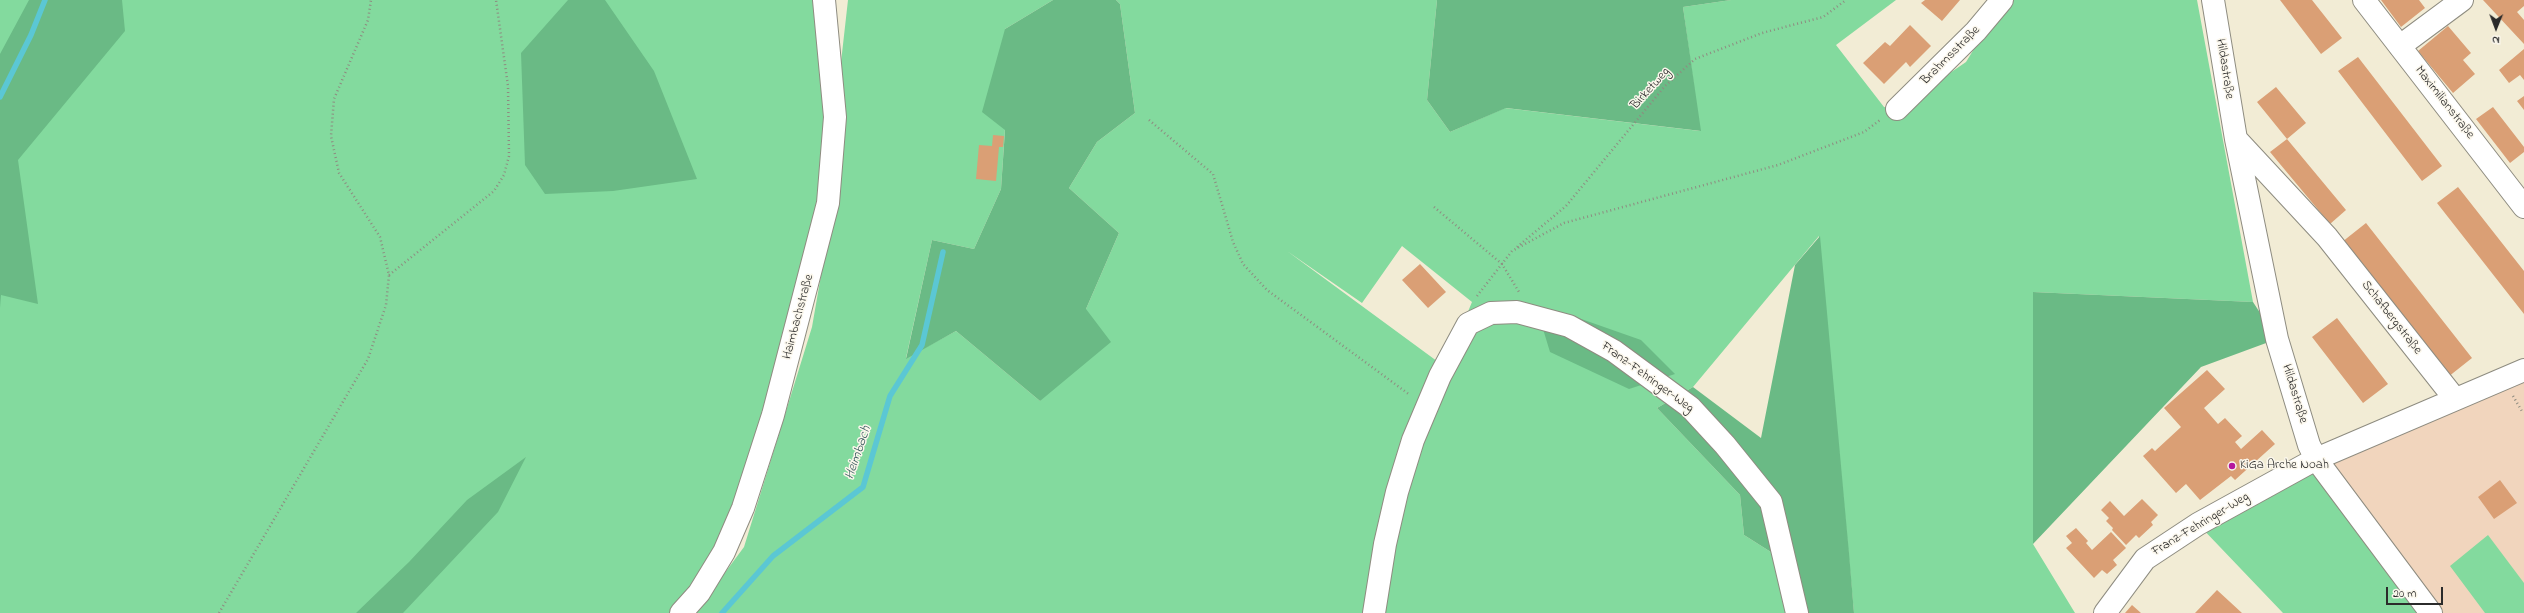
<!DOCTYPE html>
<meta charset="utf-8">
<style>
body{margin:0}
#map{position:relative;width:2524px;height:613px;overflow:hidden;background:#f2ecd5;font-family:"Indie Flower",sans-serif}
canvas{display:block}
.north{position:absolute;left:2476px;top:8px;width:40px;height:40px;-webkit-text-stroke:3px #fbf7ec;paint-order:stroke;rotate:181deg;font-size:11px;font-weight:700;line-height:16px;text-align:center;color:#2b2b2b}
.north::after{content:'';display:block;margin:auto;width:14px;height:18px;background:#2b2b2b;clip-path:polygon(50% 0,100% 100%,50% 72%,0 100%)}
.scale{position:absolute;left:2386px;top:587px;width:57px;height:18px;box-sizing:border-box;border:2px solid #2b2b2b;border-top:0;padding-left:5px;font-size:12px;line-height:14px;white-space:nowrap;color:#2b2b2b;-webkit-text-stroke:3px #fbf7ec;paint-order:stroke}
</style>
<div id="map">
<canvas width="2524" height="613"></canvas>
<div class="north">N</div>
<div class="scale">20 m</div>
</div>
<script>
const context = document.querySelector('canvas').getContext('2d');
context.lineJoin = 'round';
function paint(path, color) { context.fillStyle = color; context.fill(path, 'evenodd'); }
const toPath = rows => new Path2D(rows.map(r => 'M' + r).join(''));
function strokePath(path, color, width, dash) { context.strokeStyle = color; context.lineWidth = width; context.lineCap = dash ? 'butt' : 'round'; context.setLineDash(dash || []); context.stroke(path); }
function drawText(font, color, halo, rows, align = 'center') {
  context.font = font + ' "Indie Flower",sans-serif'; context.lineWidth = 3; context.setLineDash([]); context.textBaseline = 'middle'; context.strokeStyle = halo; context.fillStyle = color; for (const [text, x, y, turn = 0] of rows) {
    context.save(); context.translate(x, y); context.rotate((+turn || 0) * Math.PI / 180); context.textAlign = isNaN(turn) ? turn : align; if (halo) context.strokeText(text, 0, 0); context.fillText(text, 0, 0); context.restore();
  }
}
const built = toPath([
 [2524,370,2524,613,2431,613,2316,459]
]);
const green = toPath([
 [0,0,818,0,816,32,832,132,823,209,725,540,680,613,0,613],
 [848,0,1053,0,1005,29,1005,129,1001,189,974,249,932,240,906,358,956,331,1040,401,1086,309,1119,233,1069,188,1097,142,1135,113,1120,4,1116,0,1437,0,1427,100,1450,132,1505,108,1700,131,1683,7,1731,0,1896,0,1836,45,1884,107,1897,109,1966,62,2004,0,2197,0,2253,302,2033,292,2033,544,2075,613,1854,613,1819,236,1693,387,1657,408,1740,495,1744,535,1774,554,1790,613,695,613,744,547,812,327,836,189,839,80],
 [1402,246,1472,302,1445,367,1287,251,1362,303],
 [2316,459,2431,613,2283,613,2198,524],
 [2488,535,2524,583,2524,613,2485,613,2450,566]
]);
const forest = toPath([
 [29,0,122,0,125,31,18,160,38,304,1,295,0,308,0,54],
 [568,0,605,0,654,71,697,179,613,191,545,194,525,165,521,53],
 [1053,0,1116,0,1120,4,1135,113,1097,142,1069,188,1119,233,1086,309,1111,342,1040,401,956,331,906,359,932,240,974,249,1001,189,1005,130,982,112,1005,29],
 [1437,0,1731,0,1683,7,1701,131,1506,108,1450,132,1427,100],
 [1820,236,1849,553,1854,613,1790,613,1774,554,1744,535,1740,495,1657,408,1693,387,1761,438,1795,265],
 [2033,292,2253,302,2277,339,2201,367,2033,544],
 [1567,314,1641,340,1675,374,1629,389,1550,352,1543,329],
 [526,457,498,512,403,613,356,613,409,562,467,500]
]);
const stream = toPath([
 [0,97,31,35,45,0],
 [722,613,773,556,863,487,890,396,922,345,943,252]
]);
const building = toPath([
 [1925,0,1960,0,1942,21,1921,3],
 [2280,0,2312,0,2342,38,2321,54],
 [2381,0,2419,0,2425,8,2401,27],
 [2483,0,2524,0,2524,6,2517,12,2524,20,2524,44],
 [1910,25,1931,46,1910,67,1906,62,1884,84,1863,63,1885,42,1890,46],
 [2448,26,2471,53,2463,60,2475,74,2453,93,2418,51],
 [2524,49,2524,80,2520,75,2509,83,2499,70],
 [2358,57,2442,166,2422,181,2338,71],
 [2276,87,2306,123,2287,139,2257,102],
 [2524,96,2524,110,2517,101],
 [2493,107,2524,147,2524,152,2510,163,2476,119],
 [993,135,1004,136,1003,147,999,147,996,181,976,179,979,145,992,146],
 [2287,139,2346,210,2330,224,2270,152],
 [2458,187,2524,271,2524,314,2437,203],
 [2366,223,2472,358,2448,377,2342,242],
 [1420,264,1446,292,1428,308,1402,280],
 [2337,318,2388,384,2363,403,2312,337],
 [2207,370,2225,389,2204,408,2218,424,2225,418,2242,436,2235,442,2241,449,2262,430,2275,444,2235,480,2231,476,2200,500,2186,484,2176,493,2143,456,2152,448,2155,451,2181,427,2164,408],
 [2500,480,2517,503,2494,519,2478,497],
 [2142,499,2158,515,2151,522,2153,525,2139,538,2136,535,2126,545,2112,530,2113,528,2106,521,2109,518,2101,510,2110,501,2124,516],
 [2076,528,2088,541,2086,543,2092,550,2111,532,2126,548,2113,560,2117,565,2107,574,2102,570,2094,578,2066,548,2072,543,2066,536],
 [2217,590,2242,613,2195,613],
 [2132,605,2141,613,2125,613]
]);
const path = toPath([
 [1149,120,1213,174,1233,242,1243,264,1267,290,1410,395],
 [1434,207,1502,264,1519,292],
 [1517,247,1566,206,1665,86,1695,59,1762,33,1823,17,1846,0],
 [389,275,494,191,504,175,509,156,508,86,496,0],
 [1477,296,1512,251,1564,223,1778,165,1864,132,1880,120],
 [2513,396,2523,413],
 [219,613,368,359,386,305,389,275,380,237,339,173,331,136,334,99,368,20,371,0]
]);
const minor = toPath([
 [2213,0,2236,139,2277,339,2309,445,2316,459,2431,613],
 [2400,46,2462,0],
 [1897,109,1976,31,2002,0],
 [2236,139,2327,237,2455,399],
 [681,613,699,593,724,552,743,508,773,415,828,203,835,117,824,0],
 [1374,613,1385,544,1397,492,1413,440,1440,376,1468,324,1491,313,1517,312,1569,326,1614,351,1690,407,1725,445,1771,502,1797,613],
 [2105,613,2145,559,2198,524,2316,459,2524,370]
]);
const secondary = toPath([
 [2364,0,2524,207]
]);
const markers = [
 [2232,466,4,"#b5179e"]
];
const streetNames = [
 ["Brahmsstraße",1951,56,-45],
 ["Hildastraße",2224,69,81],
 ["Birketweg",1651,89,-48],
 ["Maximilianstraße",2444,103,52],
 ["Haimbachstraße",799,317,-75],
 ["Schafbergstraße",2391,318,52],
 ["Franz-Fehringer-Weg",1647,378,36],
 ["Hildastraße",2294,394,73],
 ["Franz-Fehringer-Weg",2201,525,-31]
];
const poiNames = [
 ["KiGa Arche Noah",2240,466]
];
const waterNames = [
 ["Heimbach",859,453,-71]
];
paint(built, '#f1d5bd');
paint(green, '#83da9e');
paint(forest, '#6aba85');
strokePath(stream, '#5bc7d4', 5.5);
paint(building, '#da9f75');
strokePath(minor, '#8e8c80', 24);
strokePath(secondary, '#8e8c80', 24);
strokePath(path, '#8e8c80', 2.5, [1, 3]);
strokePath(minor, '#fff', 22);
strokePath(secondary, '#fff', 22);
for (const [x, y, r, color] of markers) { const dot = new Path2D(); dot.arc(x, y, r, 0, 2 * Math.PI); context.fillStyle = color; context.fill(dot); strokePath(dot, '#fbf7ec', 1.5); }
drawText('13px', '#2b2b2b', '#fbf7ec', streetNames);
drawText('13px', '#2b2b2b', '#fbf7ec', poiNames, 'left');
drawText('italic 14px', '#395a5e', '#fbf7ec', waterNames);
</script>
